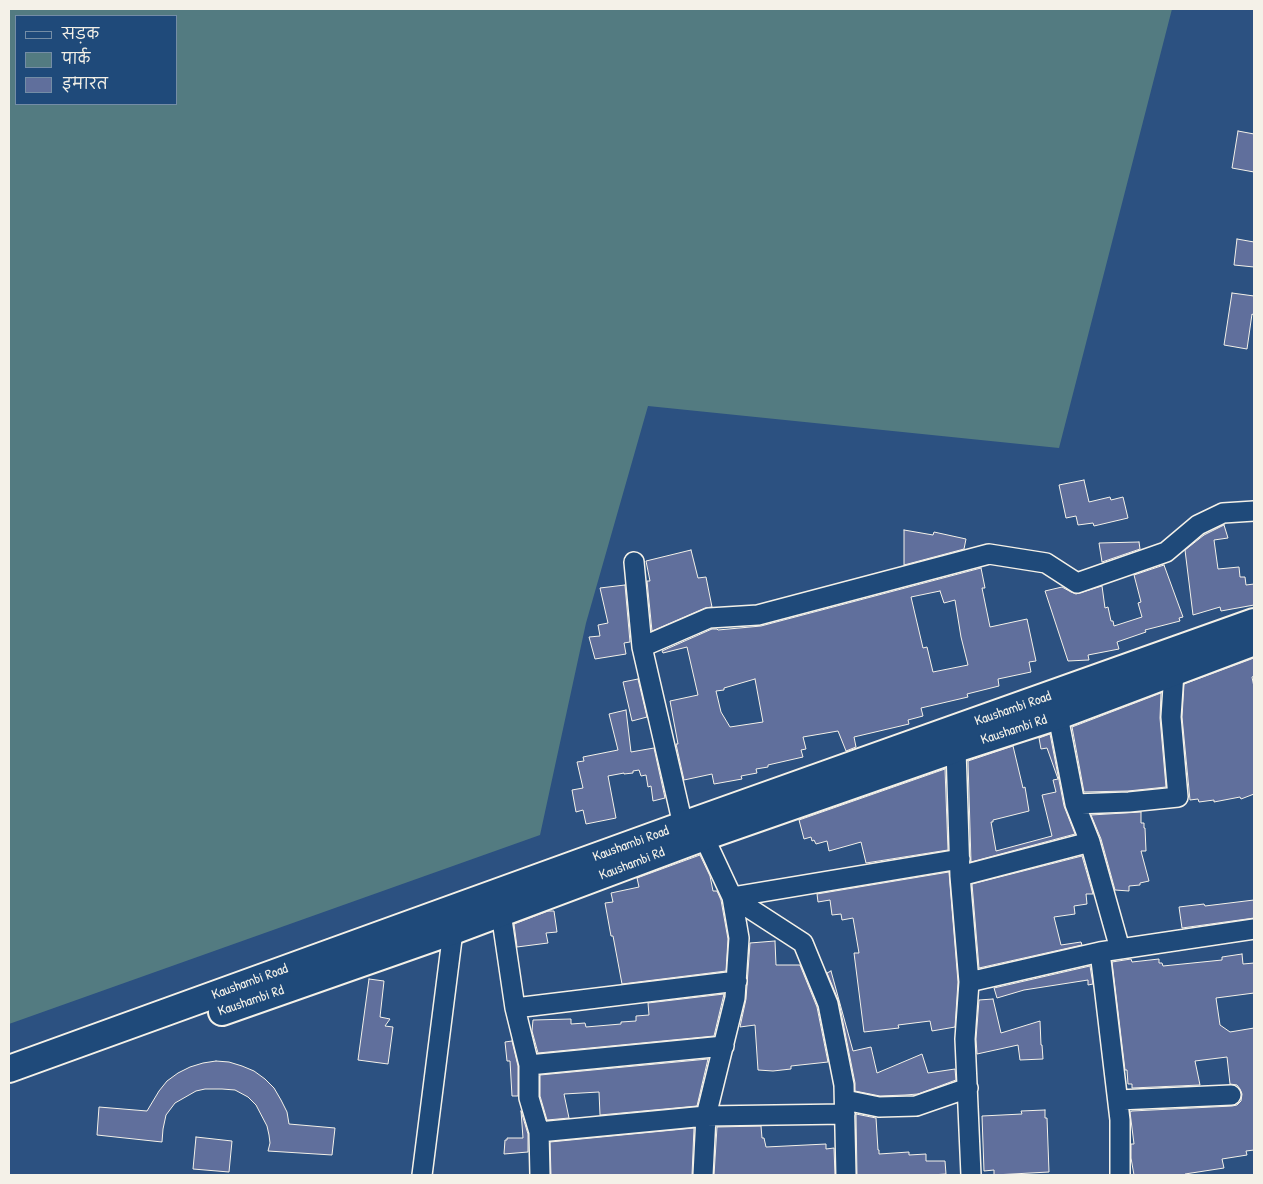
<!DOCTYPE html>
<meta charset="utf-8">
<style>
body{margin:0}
#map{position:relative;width:1263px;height:1184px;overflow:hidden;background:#2c5181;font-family:"Patrick Hand","Playpen Sans Deva",sans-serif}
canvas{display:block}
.frame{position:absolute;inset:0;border:10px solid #f4f1e8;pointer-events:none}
.legend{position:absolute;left:15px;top:15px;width:162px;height:90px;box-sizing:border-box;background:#1f4a7a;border:1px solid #748da6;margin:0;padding:6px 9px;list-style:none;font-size:15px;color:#f4f1e8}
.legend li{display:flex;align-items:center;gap:10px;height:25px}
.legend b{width:25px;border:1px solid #748da6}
</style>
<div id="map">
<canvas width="1263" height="1184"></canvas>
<div class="frame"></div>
<ul class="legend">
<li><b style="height:6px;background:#1f4a7a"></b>सड़क</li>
<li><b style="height:14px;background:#537b81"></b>पार्क</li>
<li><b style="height:14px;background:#606f9c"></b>इमारत</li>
</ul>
</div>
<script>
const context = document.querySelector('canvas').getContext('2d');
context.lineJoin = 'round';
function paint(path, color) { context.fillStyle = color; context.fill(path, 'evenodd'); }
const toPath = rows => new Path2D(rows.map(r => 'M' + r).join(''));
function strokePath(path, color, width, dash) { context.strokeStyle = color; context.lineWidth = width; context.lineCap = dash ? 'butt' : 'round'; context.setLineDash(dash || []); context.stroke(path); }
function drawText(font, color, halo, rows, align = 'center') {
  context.font = font + ' "Patrick Hand",sans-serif'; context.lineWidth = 4; context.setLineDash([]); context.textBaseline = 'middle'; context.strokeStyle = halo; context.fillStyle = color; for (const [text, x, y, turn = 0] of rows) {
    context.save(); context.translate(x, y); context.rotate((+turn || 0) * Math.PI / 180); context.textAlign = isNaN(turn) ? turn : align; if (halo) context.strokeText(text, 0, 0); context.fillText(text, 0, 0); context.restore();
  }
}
const green = toPath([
 [9,9,1172,9,1059,448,648,406,586,623,540,835,9,1024],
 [16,16,176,16,176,104,16,104]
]);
const building = toPath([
 [1238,131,1254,134,1254,172,1232,168,1238,131],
 [1237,239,1254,242,1254,267,1234,265,1237,239],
 [1232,293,1254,296,1254,315,1252,314,1247,349,1224,345,1232,293],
 [1084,480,1089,502,1110,497,1111,500,1123,497,1128,518,1094,526,1093,523,1078,525,1076,516,1066,518,1059,485,1084,480],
 [1224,525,1228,538,1214,540,1218,569,1239,567,1240,577,1245,577,1246,585,1254,584,1254,605,1221,611,1220,607,1193,615,1185,550,1204,535,1224,525],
 [904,530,933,535,934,532,966,539,964,549,904,565,904,530],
 [1139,542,1140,549,1102,562,1099,543,1139,542],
 [691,550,698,578,706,577,712,607,705,608,652,631,647,581,650,581,646,561,691,550],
 [1164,565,1183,617,1179,618,1180,621,1145,630,1146,632,1117,642,1119,649,1088,655,1089,660,1068,661,1045,591,1062,587,1071,592,1076,594,1102,586,1105,608,1108,607,1111,621,1113,621,1114,626,1142,617,1138,603,1141,602,1134,575,1164,565],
 [981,568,985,588,982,588,990,627,1027,619,1036,661,1029,662,1031,672,998,679,999,686,967,694,968,697,921,708,923,716,908,720,909,724,854,737,856,747,846,751,838,731,803,737,806,749,801,750,803,757,768,765,768,767,756,769,757,773,741,776,742,779,714,784,712,774,684,780,676,744,678,744,670,701,698,695,687,647,663,653,662,651,712,629,717,629,718,630,761,626,981,568],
 [940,591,944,603,955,600,961,637,968,665,933,672,927,647,923,648,911,597,940,591],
 [755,679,763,722,730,727,721,712,716,691,724,690,724,688,755,679],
 [625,585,630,642,624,643,626,654,595,659,589,637,600,636,598,625,608,623,600,588,625,585],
 [1254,658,1254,676,1252,677,1254,687,1254,794,1241,799,1240,797,1214,802,1214,800,1199,802,1198,799,1190,800,1182,717,1184,684,1254,658],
 [638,679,647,717,632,721,623,682,638,679],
 [1161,693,1160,718,1166,787,1128,791,1084,792,1072,727,1161,693],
 [626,710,631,752,654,748,665,798,653,801,651,786,648,787,646,775,641,776,639,770,633,771,633,773,624,774,624,773,608,776,616,818,586,824,583,810,576,812,572,790,583,788,577,762,584,761,583,757,618,750,609,714,626,710],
 [1050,734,1064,806,1075,834,971,862,968,761,1013,746,1023,788,1025,787,1029,811,993,820,993,822,991,822,996,851,1052,836,1042,795,1056,792,1053,780,1058,779,1047,748,1041,749,1039,738,1050,734],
 [945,769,948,850,866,863,861,842,829,851,827,841,816,844,814,840,812,841,811,837,804,839,799,820,945,769],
 [1141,812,1141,823,1144,823,1144,828,1145,828,1146,851,1141,851,1149,881,1140,883,1140,885,1129,886,1129,891,1115,890,1101,839,1091,815,1141,812],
 [700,855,710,876,713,891,717,891,721,900,728,939,726,971,622,984,613,936,611,936,605,903,613,902,611,893,639,887,637,878,700,855],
 [1082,856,1093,894,1086,894,1087,904,1074,906,1075,914,1054,917,1061,945,1081,942,1082,945,979,968,972,884,1082,856],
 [949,872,958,982,955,1027,932,1031,930,1021,898,1025,899,1028,864,1032,854,953,859,953,853,918,842,920,841,914,832,915,830,900,818,902,817,894,949,872],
 [1254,900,1254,918,1182,928,1179,907,1204,904,1205,906,1254,900],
 [548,911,554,911,557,932,546,933,548,943,517,947,514,924,548,911],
 [775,941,776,965,800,965,817,1007,828,1062,791,1066,791,1069,773,1071,758,1070,755,1025,740,1027,746,999,750,943,775,941],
 [1242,954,1243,964,1254,963,1254,993,1216,998,1220,1025,1230,1032,1254,1028,1254,1150,1246,1151,1247,1155,1222,1159,1224,1168,1185,1174,1185,1175,1134,1175,1131,1158,1131,1144,1134,1144,1130,1112,1132,1111,1232,1106,1237,1105,1241,1101,1242,1094,1240,1089,1237,1085,1230,1084,1227,1057,1195,1061,1200,1085,1132,1088,1132,1084,1128,1084,1127,1070,1125,1070,1112,962,1131,959,1132,962,1159,959,1159,963,1162,963,1163,966,1222,960,1222,957,1242,954],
 [1090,966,1093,984,1088,985,1088,980,1024,990,997,998,994,988,1090,966],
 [831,971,853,1051,871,1047,877,1073,922,1054,928,1073,955,1069,956,1080,918,1094,905,1095,880,1096,855,1091,855,1083,839,1002,827,973,831,971],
 [369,979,384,981,380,1017,390,1019,385,1026,393,1027,388,1064,358,1060,369,979],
 [724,994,714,1036,538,1053,532,1031,533,1020,571,1019,571,1024,585,1023,586,1027,621,1024,621,1022,636,1021,636,1016,649,1015,648,1003,724,994],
 [993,999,1001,1033,1040,1021,1041,1045,1042,1045,1043,1059,1020,1060,1018,1045,977,1054,976,1039,979,1000,993,999],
 [512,1041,518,1066,518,1096,512,1096,510,1061,507,1061,505,1042,512,1041],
 [708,1059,697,1106,600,1115,599,1092,564,1094,569,1118,547,1120,540,1096,540,1075,708,1059],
 [216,1061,229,1062,242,1066,254,1071,265,1079,274,1088,281,1100,287,1112,289,1124,335,1128,332,1155,268,1151,270,1143,269,1135,267,1126,256,1105,248,1097,235,1090,222,1089,205,1089,196,1091,175,1103,166,1115,163,1129,162,1142,97,1135,99,1107,147,1111,159,1091,167,1081,178,1073,190,1067,203,1063,216,1061],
 [1045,1110,1045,1118,1047,1118,1049,1172,994,1175,994,1170,984,1171,982,1116,1022,1114,1021,1111,1045,1110],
 [521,1111,528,1134,528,1152,504,1154,505,1140,507,1140,507,1138,523,1138,521,1111],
 [856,1114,876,1118,878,1150,879,1150,879,1154,909,1152,909,1155,926,1154,926,1161,945,1161,946,1174,931,1175,857,1175,856,1114],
 [761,1126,762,1138,764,1138,766,1147,826,1144,826,1149,834,1148,835,1175,714,1175,717,1127,761,1126],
 [694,1128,692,1175,551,1175,550,1142,694,1128],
 [196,1137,232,1141,229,1172,193,1169,196,1137]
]);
const minor = toPath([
 [634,562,642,647,683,825],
 [642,647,709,618,758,615,989,554,1046,563,1077,583,1166,552,1198,525,1223,513,1254,511],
 [1058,716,1075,804,1090,842,1120,949],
 [956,749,960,876,969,982],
 [1075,804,1129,802,1178,797,1171,717,1174,672],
 [960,876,1090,842],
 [732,897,803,943,828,1004,844,1085,846,1175],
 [732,897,960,859],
 [501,913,515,1008,529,1065,529,1098,539,1132,540,1175],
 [1100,952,1120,1120,1120,1175],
 [515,1008,737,981],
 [529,1065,724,1046],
 [845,1100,879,1107,916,1106,968,1088],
 [1118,1100,1231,1095],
 [539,1132,706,1116,845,1114],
 [422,1175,453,931],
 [703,1175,706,1116,735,998,739,938,732,897,704,837],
 [971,1175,965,1039,969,982,1100,952,1254,929]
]);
const secondary = toPath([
 [222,1012,453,931,704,837,956,749,1058,716,1254,642],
 [9,1069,683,825,1254,622]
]);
const streetNames = [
 ["Kaushambi Road",1013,709,-19],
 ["Kaushambi Rd",1014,730,-18],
 ["Kaushambi Road",631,844,-20],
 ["Kaushambi Rd",632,864,-21],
 ["Kaushambi Road",250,982,-20],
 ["Kaushambi Rd",251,1001,-19]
];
paint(green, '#537b81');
paint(building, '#606f9c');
strokePath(building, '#f4f1e8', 1);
strokePath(minor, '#f4f1e8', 22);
strokePath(secondary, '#f4f1e8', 30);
strokePath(minor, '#1f4a7a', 19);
strokePath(secondary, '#1f4a7a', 26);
drawText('14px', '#f4f1e8', '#1f4a7a', streetNames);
</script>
